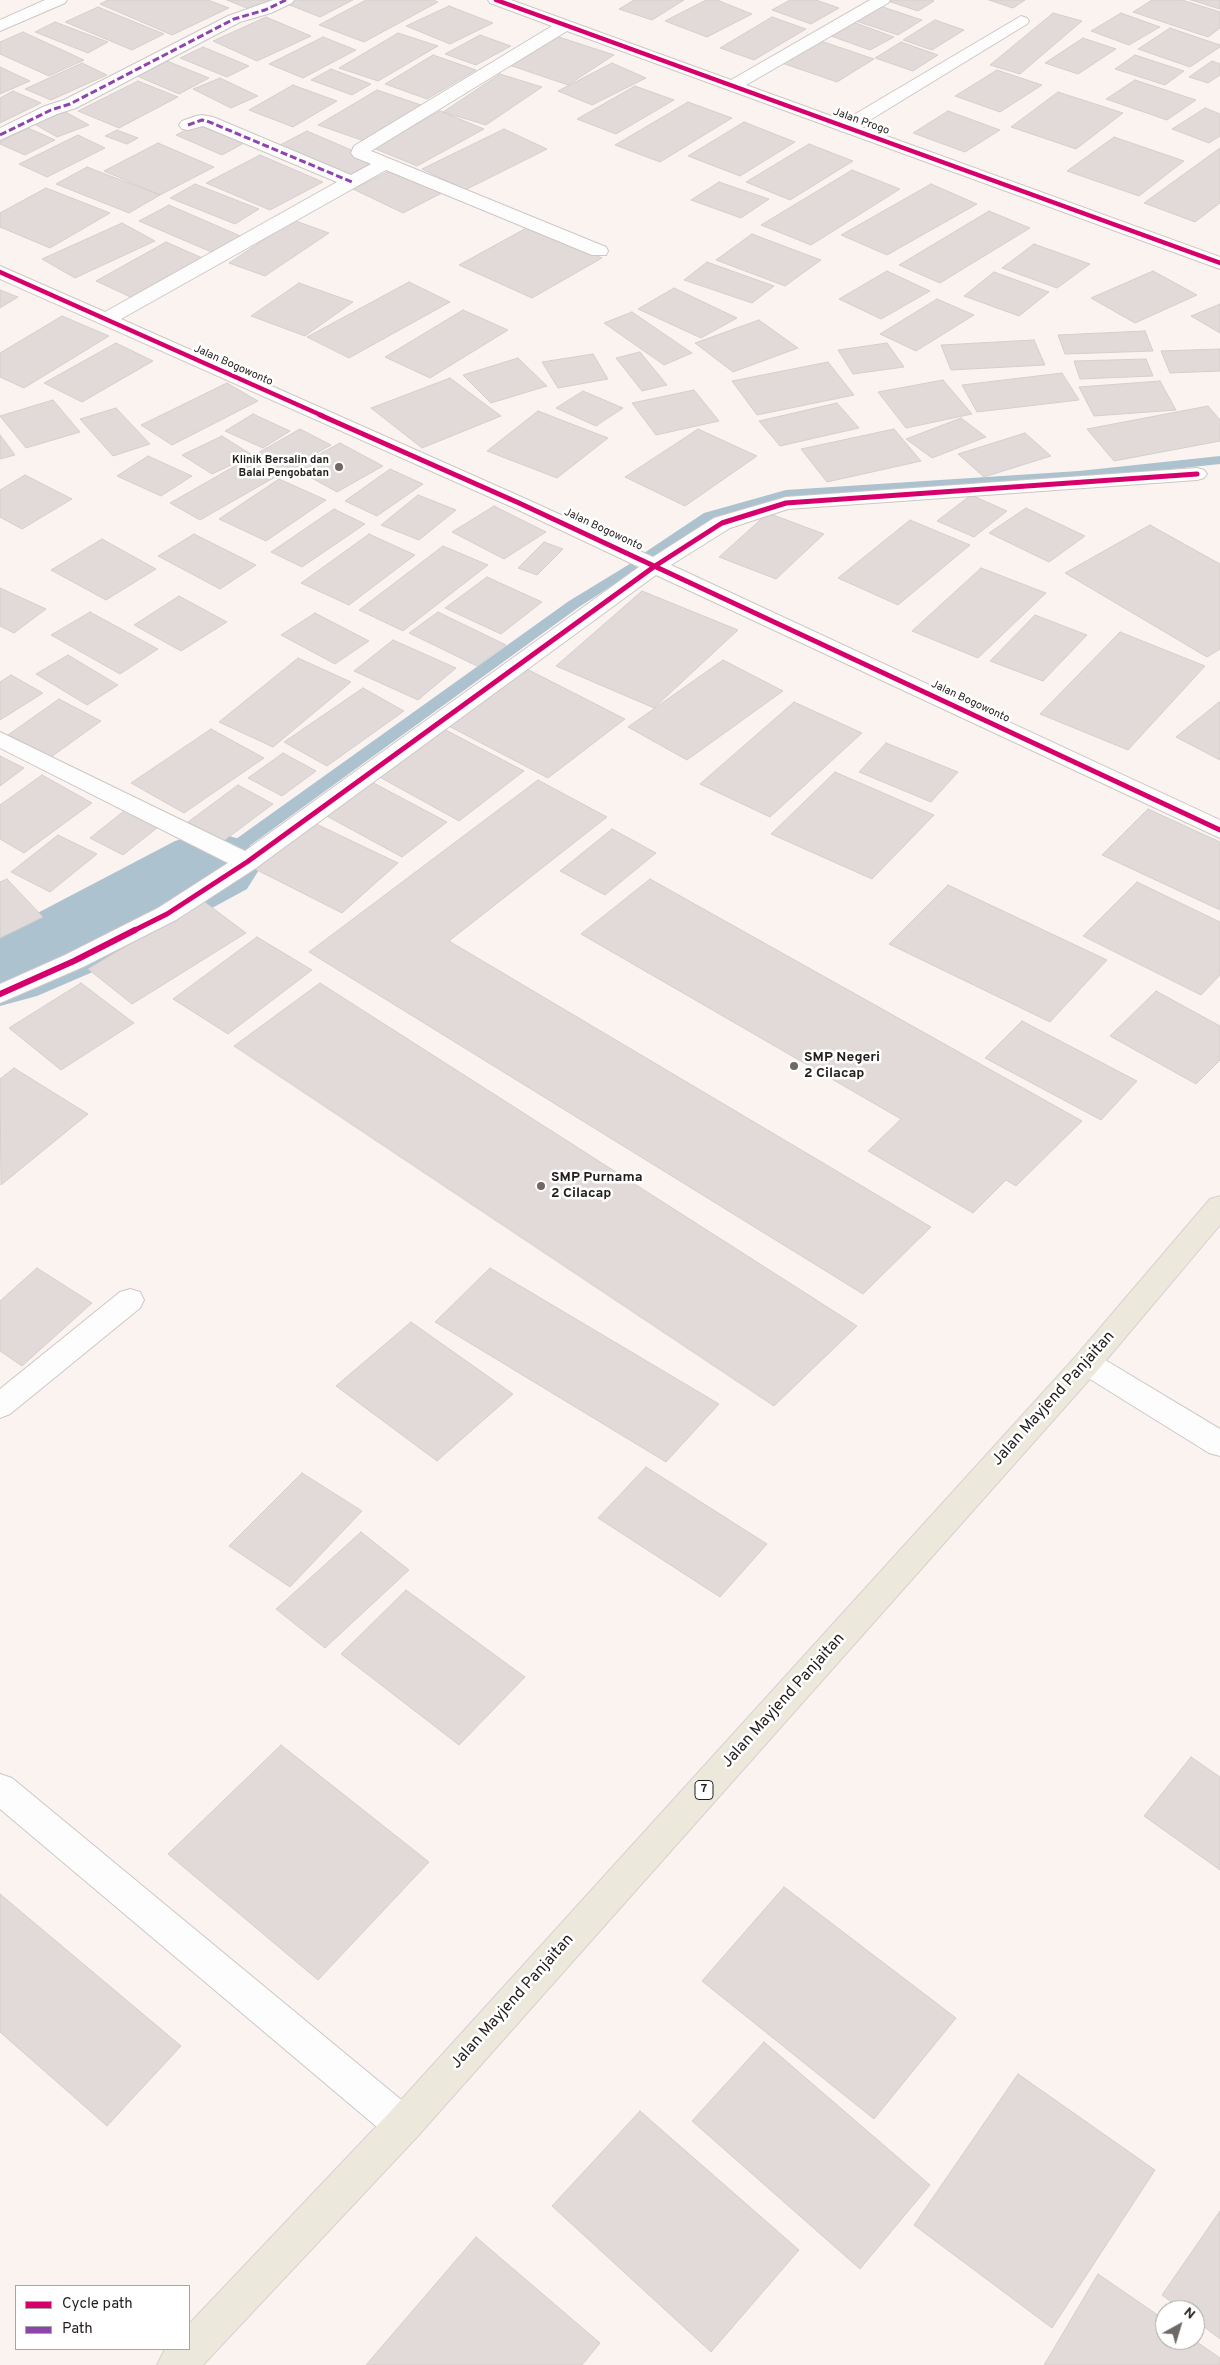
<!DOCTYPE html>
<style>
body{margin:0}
#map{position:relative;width:1220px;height:2365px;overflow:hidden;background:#fbf3f0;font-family:Overpass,sans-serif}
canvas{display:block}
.legend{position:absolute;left:15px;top:2285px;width:175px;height:65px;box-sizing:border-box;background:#fff;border:1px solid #a7a5a4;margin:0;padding:6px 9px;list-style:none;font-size:15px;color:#231e1c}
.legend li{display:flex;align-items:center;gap:10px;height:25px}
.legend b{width:25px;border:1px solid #a7a5a4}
.north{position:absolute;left:1155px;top:2300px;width:50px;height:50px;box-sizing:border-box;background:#fff;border:1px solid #a7a5a4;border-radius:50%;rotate:39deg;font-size:14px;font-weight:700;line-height:20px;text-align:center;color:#231e1c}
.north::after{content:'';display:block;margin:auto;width:18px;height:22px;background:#6f6966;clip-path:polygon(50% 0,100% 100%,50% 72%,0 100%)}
</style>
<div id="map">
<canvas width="1220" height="2365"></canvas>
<ul class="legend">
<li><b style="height:6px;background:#d6006c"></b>Cycle path</li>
<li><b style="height:6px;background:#8e44ad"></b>Path</li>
</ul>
<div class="north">N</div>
</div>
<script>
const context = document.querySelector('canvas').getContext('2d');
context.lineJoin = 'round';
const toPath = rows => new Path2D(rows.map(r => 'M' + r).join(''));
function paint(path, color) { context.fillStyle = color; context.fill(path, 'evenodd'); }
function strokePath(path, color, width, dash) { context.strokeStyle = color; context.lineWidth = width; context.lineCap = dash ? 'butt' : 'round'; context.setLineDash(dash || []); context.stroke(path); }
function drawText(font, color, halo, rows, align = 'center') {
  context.font = font + ' Overpass,sans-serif'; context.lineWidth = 5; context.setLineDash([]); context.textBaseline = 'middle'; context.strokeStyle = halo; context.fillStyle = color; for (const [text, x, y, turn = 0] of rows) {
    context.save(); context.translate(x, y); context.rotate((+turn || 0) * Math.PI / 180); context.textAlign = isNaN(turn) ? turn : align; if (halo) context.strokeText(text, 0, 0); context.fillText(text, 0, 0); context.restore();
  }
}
const stream = toPath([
 [1220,456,1220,464,1079,479,787,498,714,519,653,558,648,559,641,555,704,513,786,490,1079,471,1220,456],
 [633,562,640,566,638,569,579,607,248,847,236,847,234,843,236,839,569,601,633,562]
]);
const river = toPath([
 [211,831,247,841,262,865,247,889,102,968,37,996,0,1006,0,929,28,918,175,841,211,831]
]);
const building = toPath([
 [108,0,208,0,229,8,172,35,100,4,108,0],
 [227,0,275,0,254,11,227,0],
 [295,0,353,0,320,17,287,4,295,0],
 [366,0,433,0,438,2,364,42,319,25,366,0],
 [634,0,684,0,652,20,619,9,634,0],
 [706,0,717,0,752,14,707,37,665,21,706,0],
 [790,0,816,0,839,8,811,24,772,10,790,0],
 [885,0,930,0,934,1,918,11,885,0],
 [989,0,1025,0,1013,8,989,0],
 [1152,0,1182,0,1220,12,1220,28,1208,37,1133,12,1152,0],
 [1191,0,1220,0,1220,9,1191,0],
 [877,5,922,20,898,35,853,20,877,5],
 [449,6,493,23,450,44,406,26,449,6],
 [98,7,164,34,132,50,65,22,98,7],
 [1053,13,1082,21,1020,74,990,65,1053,13],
 [1121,13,1160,27,1129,45,1091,31,1121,13],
 [266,17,311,36,257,61,213,41,266,17],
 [772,17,806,29,754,60,720,48,772,17],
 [935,20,964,30,932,50,903,40,935,20],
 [55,22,108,42,88,53,35,32,55,22],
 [853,22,894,37,870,50,828,35,853,22],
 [1170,28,1220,45,1220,47,1190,67,1138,49,1170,28],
 [23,32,84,60,49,76,0,54,0,42,23,32],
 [398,33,438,46,378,81,339,68,398,33],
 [480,35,511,46,476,65,445,54,480,35],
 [556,36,614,55,568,85,509,65,556,36],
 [323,37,356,50,303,78,269,64,323,37],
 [1083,38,1116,49,1078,74,1045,63,1083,38],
 [815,39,874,59,837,82,779,62,815,39],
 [901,42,938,55,913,71,875,58,901,42],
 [203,47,249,66,227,77,180,58,203,47],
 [433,55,476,70,427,99,385,84,433,55],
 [1135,55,1184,71,1165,85,1115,69,1135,55],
 [167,61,209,78,179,94,137,76,167,61],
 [1212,61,1220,64,1220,75,1208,83,1189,77,1212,61],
 [82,63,107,75,51,100,25,89,82,63],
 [612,63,646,78,592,105,558,91,612,63],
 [0,67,30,81,0,94,0,67],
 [331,69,371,84,352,95,311,80,331,69],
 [997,70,1042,85,1000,112,955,96,997,70],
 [500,74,542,87,486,125,443,112,500,74],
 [220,78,258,96,231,108,193,89,220,78],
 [1135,80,1196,100,1167,120,1106,99,1135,80],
 [138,81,178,97,119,128,78,111,138,81],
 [293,85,337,101,293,127,249,110,293,85],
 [635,86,674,100,616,134,577,119,635,86],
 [377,90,421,105,364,141,318,125,377,90],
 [13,91,41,103,0,123,0,98,13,91],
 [1058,92,1123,113,1076,149,1011,127,1058,92],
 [688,102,732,118,660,162,615,145,688,102],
 [1205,108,1220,114,1220,136,1209,143,1172,129,1205,108],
 [62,110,89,125,57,137,31,122,62,110],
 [440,111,484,129,417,166,373,148,440,111],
 [948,111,1000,130,965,152,913,133,948,111],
 [744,122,795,142,740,176,688,156,744,122],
 [200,123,246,142,222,155,176,135,200,123],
 [28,128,55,140,25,155,0,144,0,142,28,128],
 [504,129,547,149,465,190,422,169,504,129],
 [117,130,138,138,127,144,105,136,117,130],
 [307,131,377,161,348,176,278,146,307,131],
 [78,135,105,148,47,177,19,164,78,135],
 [1114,137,1184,161,1139,196,1067,171,1114,137],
 [158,143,214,167,160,195,104,171,158,143],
 [809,144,853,161,790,200,746,182,809,144],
 [1220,148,1220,203,1195,222,1144,203,1220,148],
 [260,155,323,182,270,210,206,183,260,155],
 [87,167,160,195,129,213,56,184,87,167],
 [391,170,442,193,403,213,353,189,391,170],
 [852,170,900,189,811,245,761,225,852,170],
 [719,182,769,199,741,218,691,200,719,182],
 [195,184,259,209,235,224,170,198,195,184],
 [931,184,977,204,887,255,841,235,931,184],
 [46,188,110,213,50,248,0,227,0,213,46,188],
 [169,205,245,238,216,254,139,221,169,205],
 [989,211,1030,228,940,283,899,265,989,211],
 [293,220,329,233,265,276,229,263,293,220],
 [122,223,155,241,75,278,42,259,122,223],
 [530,226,602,258,532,298,459,265,530,226],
 [752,234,821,260,785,286,716,260,752,234],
 [166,242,207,260,137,300,96,281,166,242],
 [1034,244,1090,264,1057,288,1002,268,1034,244],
 [707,262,774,286,752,303,684,280,707,262],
 [887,271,930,291,881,319,839,299,887,271],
 [1153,271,1197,295,1135,323,1091,298,1153,271],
 [994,272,1049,292,1019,316,964,296,994,272],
 [409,282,450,302,349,358,307,337,409,282],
 [299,283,353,302,305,336,251,316,299,283],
 [674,288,737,318,701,338,638,309,674,288],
 [0,290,18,297,0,308,0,290],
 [937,299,974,315,916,351,880,334,937,299],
 [1220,304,1220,333,1191,316,1220,304],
 [463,310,508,330,430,378,385,357,463,310],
 [632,312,692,353,664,365,604,323,632,312],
 [62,316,109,336,24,388,0,377,0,353,62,316],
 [759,320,798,348,733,372,695,343,759,320],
 [1145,331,1153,351,1065,354,1058,335,1145,331],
 [1034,340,1045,365,951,370,941,345,1034,340],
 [116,343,153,361,82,402,44,383,116,343],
 [887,343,904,367,853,374,838,350,887,343],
 [1220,349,1220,371,1170,373,1161,351,1220,349],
 [640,352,667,385,642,391,616,358,640,352],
 [593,354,608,379,558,388,542,362,593,354],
 [518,358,547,386,491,403,463,375,518,358],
 [1146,359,1153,376,1080,379,1074,361,1146,359],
 [828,362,854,395,757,415,732,381,828,362],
 [1062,373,1079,400,977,412,962,385,1062,373],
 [450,378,501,416,422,448,371,408,450,378],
 [943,380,972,414,906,428,878,392,943,380],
 [1160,381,1176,410,1094,416,1079,387,1160,381],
 [227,383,258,401,172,445,141,425,227,383],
 [694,390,719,421,656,435,632,403,694,390],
 [583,391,623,408,596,426,556,408,583,391],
 [53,400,80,432,26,448,0,416,53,400],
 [837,403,859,428,780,446,759,421,837,403],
 [1208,406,1220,420,1220,441,1114,461,1087,429,1208,406],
 [116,408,150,444,113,456,80,419,116,408],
 [538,411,608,438,557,478,487,451,538,411],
 [253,414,290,431,263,448,225,431,253,414],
 [961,418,986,437,932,458,906,439,961,418],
 [300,429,331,445,200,520,170,503,300,429],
 [698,429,757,456,685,506,625,477,698,429],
 [894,429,921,461,827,482,801,449,894,429],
 [1025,433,1051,456,984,477,958,454,1025,433],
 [0,435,15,455,0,459,0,435],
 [222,436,252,455,212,474,182,455,222,436],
 [340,443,383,466,337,492,294,468,340,443],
 [148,456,192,476,161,496,117,476,148,456],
 [390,469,423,484,377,516,345,501,390,469],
 [25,475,72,499,22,529,0,517,0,490,25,475],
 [279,479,326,500,266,541,219,519,279,479],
 [418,495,456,510,419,540,381,525,418,495],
 [971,495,1007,511,974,537,937,521,971,495],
 [494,506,546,532,504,559,452,532,494,506],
 [1026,508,1085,536,1049,562,989,533,1026,508],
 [334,509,365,524,302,567,271,552,334,509],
 [768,513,824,534,776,579,719,557,768,513],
 [910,520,970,545,898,605,838,578,910,520],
 [1150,525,1220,564,1220,649,1207,657,1065,573,1150,525],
 [194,534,256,565,220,589,158,556,194,534],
 [369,534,415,555,349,605,301,583,369,534],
 [102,539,156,569,106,600,51,570,102,539],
 [544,542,563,549,537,575,518,568,544,542],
 [443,546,488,565,403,631,359,610,443,546],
 [981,568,1046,593,978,658,912,631,981,568],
 [487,577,542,602,501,634,445,608,487,577],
 [0,588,46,609,14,633,0,626,0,588],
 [642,591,738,630,654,708,556,666,642,591],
 [179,596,227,622,181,651,134,625,179,596],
 [90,612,158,649,120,674,51,635,90,612],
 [438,612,506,645,477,666,409,633,438,612],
 [315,613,369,641,335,664,281,635,315,613],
 [1035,615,1087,635,1043,681,990,661,1035,615],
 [1120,632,1205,666,1128,750,1040,714,1120,632],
 [393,640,456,668,418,700,354,671,393,640],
 [68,655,118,685,87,705,36,674,68,655],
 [298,658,351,682,273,747,219,722,298,658],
 [723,660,783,691,687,760,628,727,723,660],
 [521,666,625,719,548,778,443,723,521,666],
 [11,675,43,693,0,720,0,682,11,675],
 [363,688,404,711,327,766,284,742,363,688],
 [59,699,101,721,51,757,8,735,59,699],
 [794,702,862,733,770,817,700,784,794,702],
 [1219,702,1220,703,1220,760,1176,737,1219,702],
 [440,727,524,771,459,821,376,775,440,727],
 [211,729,264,758,184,813,131,783,211,729],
 [886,743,958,772,931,802,859,772,886,743],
 [283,753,316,771,282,796,248,778,283,753],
 [0,756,24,768,0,786,0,756],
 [835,772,934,815,872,879,771,834,835,772],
 [42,775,92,803,24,853,0,839,0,805,42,775],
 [368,780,447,822,402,857,323,814,368,780],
 [538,780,607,817,449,941,931,1227,863,1294,309,952,538,780],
 [238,785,273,804,222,842,188,822,238,785],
 [129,807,162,824,123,855,90,838,129,807],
 [1148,809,1220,842,1220,910,1102,855,1148,809],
 [310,821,398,863,342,913,253,868,310,821],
 [612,829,656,853,605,895,560,871,612,829],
 [58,835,97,854,50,892,11,872,58,835],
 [7,879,43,917,0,938,0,882,7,879],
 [650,879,1082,1121,1016,1186,1006,1180,973,1213,868,1151,901,1119,581,934,650,879],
 [1137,882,1220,922,1220,975,1201,995,1083,936,1137,882],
 [948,885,1107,960,1050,1022,889,944,948,885],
 [202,900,246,933,132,1004,88,969,202,900],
 [257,937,312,970,228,1034,173,999,257,937],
 [81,983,134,1023,61,1070,9,1028,81,983],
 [320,983,857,1326,774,1406,234,1046,320,983],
 [1156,991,1220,1026,1220,1060,1196,1084,1110,1036,1156,991],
 [1022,1021,1137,1081,1101,1120,985,1058,1022,1021],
 [14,1068,88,1114,1,1185,0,1079,14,1068],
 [37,1268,92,1303,22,1366,0,1351,0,1301,37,1268],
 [490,1268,719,1404,666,1462,435,1322,490,1268],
 [411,1322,513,1394,437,1461,336,1386,411,1322],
 [646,1467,767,1544,720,1597,598,1518,646,1467],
 [302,1473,362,1511,290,1587,229,1546,302,1473],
 [361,1532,409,1570,325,1648,276,1609,361,1532],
 [406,1590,525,1677,459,1745,341,1654,406,1590],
 [281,1745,429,1862,318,1980,168,1854,281,1745],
 [1191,1757,1220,1777,1220,1870,1144,1816,1191,1757],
 [784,1887,956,2018,874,2119,702,1981,784,1887],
 [0,1894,181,2046,107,2126,0,2032,0,1894],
 [764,2042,930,2185,860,2269,692,2121,764,2042],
 [1018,2074,1155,2170,1052,2328,914,2225,1018,2074],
 [640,2111,799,2250,711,2352,552,2206,640,2111],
 [1220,2211,1220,2339,1195,2320,1195,2310,1182,2310,1162,2295,1220,2211],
 [476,2237,600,2343,582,2365,366,2365,476,2237],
 [1098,2274,1165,2320,1165,2340,1194,2340,1220,2358,1220,2365,1044,2365,1098,2274]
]);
const lane = toPath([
 [1021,16,1027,18,1029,21,1027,24,852,131,846,132,840,131,837,127,840,123,1021,16]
]);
const street = toPath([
 [45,0,67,0,65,3,0,31,0,20,45,0],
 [273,0,294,0,292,3,271,13,240,22,76,108,57,114,0,140,0,128,45,106,64,100,228,16,273,0],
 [488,0,511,0,731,80,870,0,890,0,888,3,746,85,1220,257,1220,269,567,31,371,151,606,247,608,251,606,255,592,255,386,170,121,319,526,499,653,557,714,518,786,497,1197,468,1204,470,1207,474,1204,478,1197,480,788,509,730,528,671,565,1220,820,1220,838,656,575,256,868,176,920,83,967,0,1003,0,984,65,955,158,908,228,863,0,748,0,732,245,851,639,567,512,507,0,279,0,266,105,312,337,182,203,126,188,130,182,129,179,125,182,121,196,116,202,115,213,117,351,175,371,164,354,157,351,153,354,146,552,26,490,3,488,0],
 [130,1289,140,1292,144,1300,140,1308,10,1414,0,1418,0,1389,120,1292,130,1289],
 [1087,1351,1097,1355,1220,1429,1220,1456,1209,1453,1077,1371,1072,1363,1077,1355,1087,1351],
 [0,1774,12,1778,416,2112,421,2125,416,2138,403,2143,390,2138,0,1809,0,1774]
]);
const highway = toPath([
 [1220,1196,1220,1225,1097,1371,416,2138,203,2365,157,2365,165,2349,189,2349,189,2324,390,2112,1077,1355,1210,1199,1220,1196]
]);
const quiet = toPath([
 [188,125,202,120,207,121,352,182],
 [0,135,51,110,70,104,234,19,265,10,286,0]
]);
const cyclewayFar2 = toPath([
 [496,0,1220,263],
 [0,272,323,416]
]);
const cyclewayFar1 = toPath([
 [320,415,519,503,1220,830],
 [133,931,167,914,247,862,655,566,722,523,786,503,1197,474]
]);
const cycleway = toPath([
 [0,994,74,961,135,930]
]);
const markers = [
 [339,467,5,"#6f6966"],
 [794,1066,5,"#6f6966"],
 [541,1186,5,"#6f6966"]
];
const farStreetnames = [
 ["Jalan Progo",861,122,20],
 ["Jalan Bogowonto",233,366,24],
 ["Jalan Bogowonto",603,530,25],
 ["Jalan Bogowonto",970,702,25]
];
const farPoinames = [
 ["Klinik Bersalin dan",329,461],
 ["Balai Pengobatan",329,474]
];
const shields = [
 [704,1790,18]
];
const shieldNames = [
 ["7",704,1790]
];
const poiNames = [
 ["SMP Negeri",804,1058],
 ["2 Cilacap",804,1074],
 ["SMP Purnama",551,1178],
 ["2 Cilacap",551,1194]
];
const nearStreetnames = [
 ["Jalan Mayjend Panjaitan",1054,1399,-48],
 ["Jalan Mayjend Panjaitan",784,1701,-48],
 ["Jalan Mayjend Panjaitan",513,2002,-48]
];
paint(stream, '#acc2cf');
paint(river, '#acc2cf');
paint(building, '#e1dad9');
strokePath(building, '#d4cfcd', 1);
strokePath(lane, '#cdc7c5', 2);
strokePath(street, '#cdc7c5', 2);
strokePath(highway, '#d6d2d0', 2);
paint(lane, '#fefdfd');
paint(street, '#fefdfd');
paint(highway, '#ede8dc');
strokePath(quiet, '#8e44ad', 3, [7, 3]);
strokePath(cyclewayFar2, '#d6006c', 4.5);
strokePath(cyclewayFar1, '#d6006c', 5);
strokePath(cycleway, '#d6006c', 6);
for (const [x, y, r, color] of markers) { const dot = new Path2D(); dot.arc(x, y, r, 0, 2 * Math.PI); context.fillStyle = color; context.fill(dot); strokePath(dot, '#fff', 2); }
drawText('11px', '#231e1c', '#fff', farStreetnames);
drawText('bold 11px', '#231e1c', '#fff', farPoinames, 'right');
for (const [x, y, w] of shields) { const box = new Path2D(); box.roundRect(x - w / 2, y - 9.5, w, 19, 4); context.fillStyle = '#fff'; context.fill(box); strokePath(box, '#231e1c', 1); }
drawText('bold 12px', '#231e1c', null, shieldNames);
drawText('bold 14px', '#231e1c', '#fff', poiNames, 'left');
drawText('16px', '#231e1c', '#fff', nearStreetnames);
</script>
